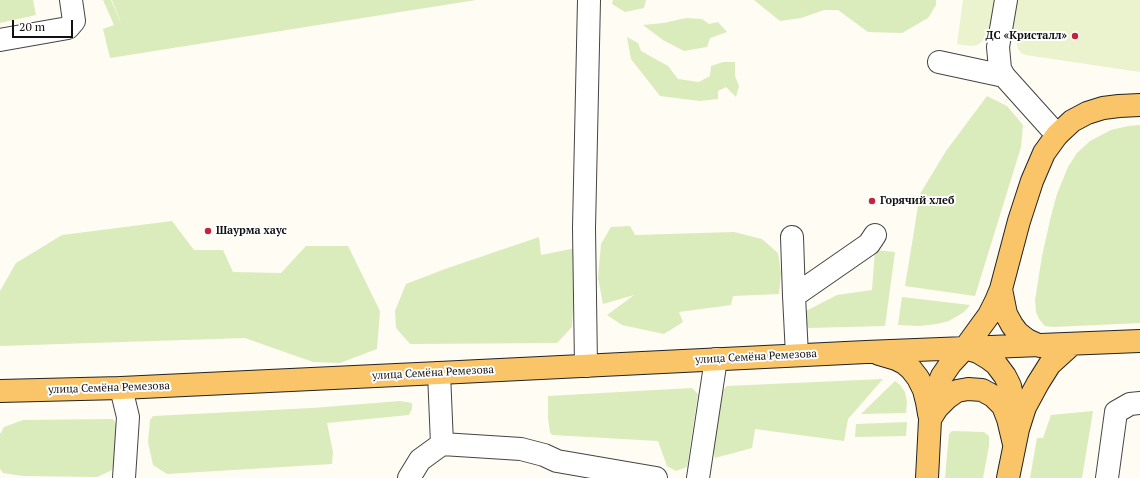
<!DOCTYPE html>
<meta charset="utf-8">
<style>
body{margin:0}
#map{position:relative;width:1140px;height:478px;overflow:hidden;background:#fffcf4;font-family:"PT Serif",serif}
canvas{display:block}
.scale{position:absolute;left:12px;top:20px;width:61px;height:18px;box-sizing:border-box;border:2px solid #111;border-top:0;padding-left:5px;font-size:12px;line-height:14px;white-space:nowrap;color:#111;-webkit-text-stroke:3px #fff;paint-order:stroke}
</style>
<div id="map">
<canvas width="1140" height="478"></canvas>
<div class="scale">20 m</div>
</div>
<script>
const context = document.querySelector('canvas').getContext('2d');
context.lineJoin = 'round';
function paint(path, color) { context.fillStyle = color; context.fill(path, 'evenodd'); }
const toPath = rows => new Path2D(rows.map(r => 'M' + r).join(''));
function strokePath(path, color, width, dash) { context.strokeStyle = color; context.lineWidth = width; context.lineCap = dash ? 'butt' : 'round'; context.setLineDash(dash || []); context.stroke(path); }
function drawText(font, color, halo, rows, align = 'center') {
  context.font = font + ' "PT Serif",serif'; context.lineWidth = 4; context.setLineDash([]); context.textBaseline = 'middle'; context.strokeStyle = halo; context.fillStyle = color; for (const [text, x, y, turn = 0] of rows) {
    context.save(); context.translate(x, y); context.rotate((+turn || 0) * Math.PI / 180); context.textAlign = isNaN(turn) ? turn : align; if (halo) context.strokeText(text, 0, 0); context.fillText(text, 0, 0); context.restore();
  }
}
const green = toPath([
 [0,0,33,0,36,15,0,23],
 [103,0,111,0,123,28,112,0,476,0,110,58,103,29,114,25],
 [613,0,646,0,644,8,625,12,612,4],
 [754,0,936,0,936,5,928,18,902,33,868,32,838,10,824,10,801,18,780,21],
 [686,18,702,19,709,24,718,22,727,32,710,38,707,47,684,51,663,40,643,25,664,23],
 [627,37,638,43,641,51,668,66,678,79,699,82,710,76,711,66,723,62,735,62,735,76,739,86,736,97,726,87,718,91,718,99,700,101,660,96,631,59],
 [987,96,1007,106,1023,125,1021,147,975,296,905,286,920,194,946,151],
 [1140,125,1140,323,1053,327,1045,326,1039,319,1036,312,1035,300,1042,256,1051,216,1057,194,1068,167,1077,153,1090,141,1111,130,1128,126],
 [172,221,194,250,223,250,233,272,281,273,306,246,348,246,380,311,377,349,340,363,313,362,245,338,0,346,0,291,16,263,62,235],
 [630,226,635,235,734,232,762,239,778,253,781,273,779,294,733,296,731,305,679,312,683,322,664,334,622,325,607,315,634,295,603,304,598,278,601,244,611,227],
 [539,237,541,255,576,248,572,327,557,343,410,344,396,328,395,311,406,284,445,269],
 [875,250,895,252,885,326,808,328,805,319,806,311,837,295,872,290],
 [902,297,970,305,964,312,949,321,937,324,920,326,898,325],
 [883,379,848,419,844,441,755,429,752,448,715,458,713,448,720,393,727,386],
 [895,381,900,385,905,392,907,402,906,413,861,414],
 [692,388,698,394,687,467,676,471,667,466,658,441,552,435,550,432,548,418,548,396],
 [400,401,412,403,412,409,409,415,327,423,333,452,332,464,167,474,153,465,148,442,150,420,153,416,312,408],
 [1093,411,1082,478,1030,478,1037,438,1043,438,1051,415],
 [113,419,117,426,118,465,110,471,97,477,23,476,3,473,0,469,0,434,4,427,23,420],
 [907,422,906,436,855,437,856,424],
 [952,431,984,432,989,436,989,446,983,478,945,478,949,434]
]);
const pitch = toPath([
 [963,0,1140,0,1140,72,1026,55,1021,53,1018,49,1015,37,989,33,982,42,977,45,971,46,957,44]
]);
const minor = toPath([
 [1006,0,998,47,1000,69,1004,76,1057,135],
 [0,40,68,28,74,21,71,0],
 [939,62,1004,76],
 [792,237,794,296,797,355],
 [794,296,869,244,875,235],
 [586,366,584,228,589,0],
 [439,373,442,444],
 [121,388,128,417,124,478],
 [409,478,420,460,442,444,521,449,544,455,557,461,656,478],
 [698,478,716,359],
 [1107,478,1116,412,1130,404,1140,403]
]);
const major = toPath([
 [1001,289,1006,314,1012,325,1018,333,1027,340,1040,346],
 [968,349,978,352,988,358,996,364,1005,376,1010,386,1013,400,1014,423],
 [879,354,896,359,904,363,911,369,918,378,924,390,927,402,929,414],
 [0,391,121,388,439,373,866,352,1140,341],
 [930,419,937,408,947,398,957,391,968,389,982,390,993,396,1003,406,1008,419,1014,444],
 [927,478,930,420,933,400,937,388,942,376,951,363,965,348,989,315,996,301,1001,289,1019,221,1032,181,1044,153,1057,135,1072,121,1087,113,1103,108,1119,106,1140,105],
 [1008,478,1018,429,1025,407,1038,383,1050,364,1072,344]
]);
const markers = [
 [1075,36,4,"#c5243f"],
 [872,201,4,"#c5243f"],
 [208,231,4,"#c5243f"]
];
const poiNames = [
 ["ДС «Кристалл»",1067,36,"right"],
 ["Горячий хлеб",880,201],
 ["Шаурма хаус",216,231]
];
const streetNames = [
 ["улица Семёна Ремезова",756,357,-3],
 ["улица Семёна Ремезова",433,373,-3],
 ["улица Семёна Ремезова",109,388,-2]
];
paint(green, '#daebbc');
paint(pitch, '#eaf2ce');
strokePath(minor, '#444', 24);
strokePath(major, '#222', 24);
strokePath(minor, '#fff', 22);
strokePath(major, '#fac569', 22);
for (const [x, y, r, color] of markers) { const dot = new Path2D(); dot.arc(x, y, r, 0, 2 * Math.PI); context.fillStyle = color; context.fill(dot); strokePath(dot, '#fff', 1.5); }
drawText('bold 11px', '#111', '#fff', poiNames, 'left');
drawText('11px', '#111', '#fff', streetNames);
</script>
